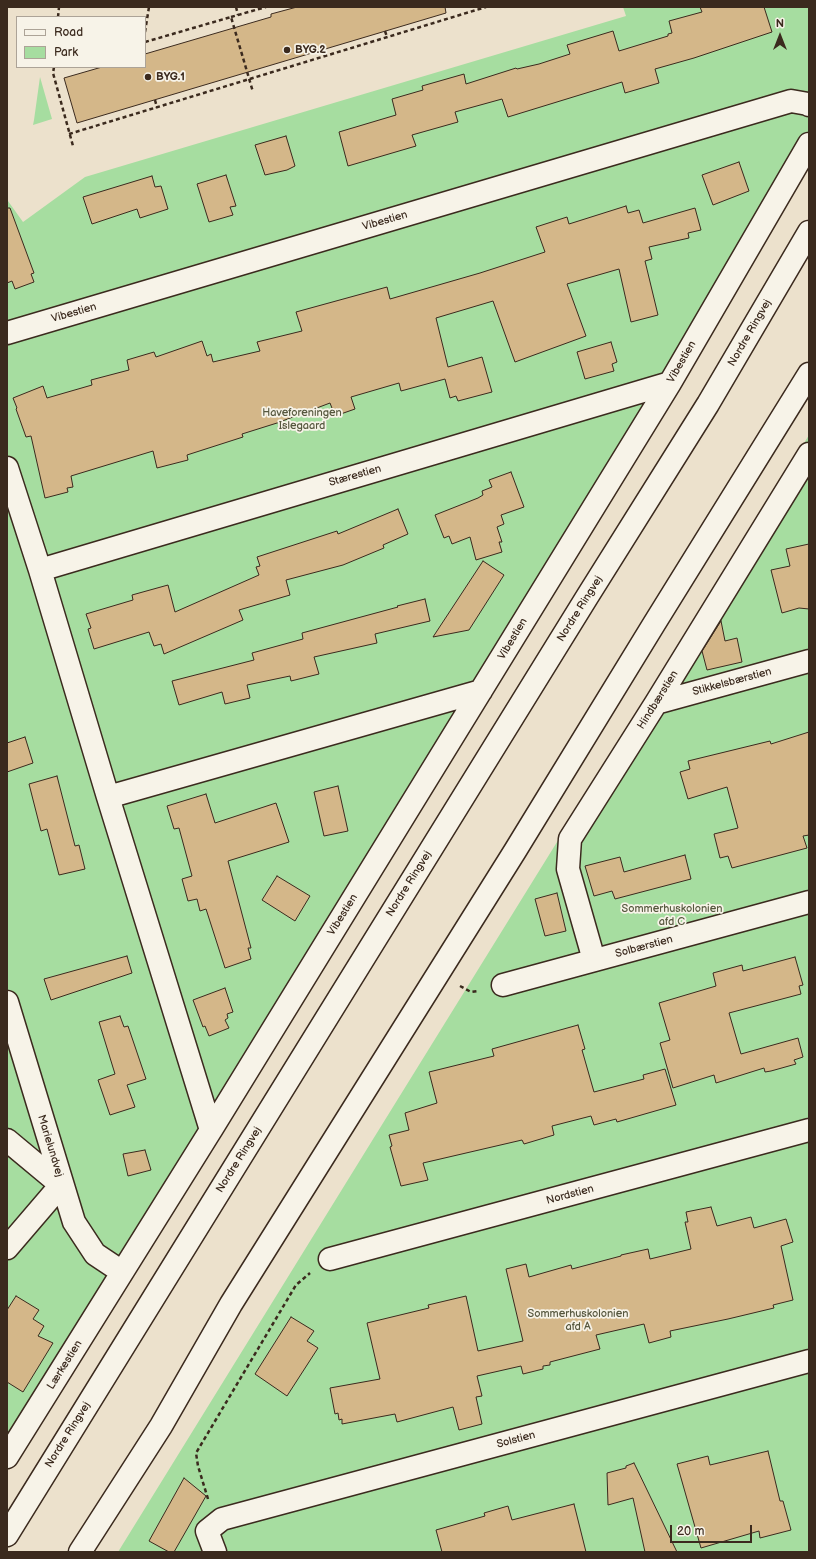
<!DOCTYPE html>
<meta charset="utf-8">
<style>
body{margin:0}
#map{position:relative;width:816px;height:1559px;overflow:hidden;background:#ece1cc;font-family:"Balsamiq Sans",sans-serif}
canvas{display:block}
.frame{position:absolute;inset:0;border:8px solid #3b2a1e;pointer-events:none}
.legend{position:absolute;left:16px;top:16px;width:130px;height:52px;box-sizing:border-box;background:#f7f3e8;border:1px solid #aca397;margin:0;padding:5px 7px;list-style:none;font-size:12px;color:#3b2a1e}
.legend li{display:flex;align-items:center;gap:8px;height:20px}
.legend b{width:20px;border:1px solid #aca397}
.north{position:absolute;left:760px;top:16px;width:40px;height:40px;-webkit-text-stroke:3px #f7f3e8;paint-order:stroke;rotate:0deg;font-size:11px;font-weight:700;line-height:16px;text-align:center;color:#3b2a1e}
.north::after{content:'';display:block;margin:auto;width:14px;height:18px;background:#3b2a1e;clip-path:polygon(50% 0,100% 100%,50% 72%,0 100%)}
.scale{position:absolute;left:670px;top:1525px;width:82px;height:18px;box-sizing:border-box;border:2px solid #3b2a1e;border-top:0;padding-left:5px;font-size:12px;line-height:14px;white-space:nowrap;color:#3b2a1e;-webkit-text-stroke:3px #f7f3e8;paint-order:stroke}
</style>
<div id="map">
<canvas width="816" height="1559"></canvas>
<div class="frame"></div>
<ul class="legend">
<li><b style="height:5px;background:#f7f3e8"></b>Road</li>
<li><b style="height:11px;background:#a6dda0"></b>Park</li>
</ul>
<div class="north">N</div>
<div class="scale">20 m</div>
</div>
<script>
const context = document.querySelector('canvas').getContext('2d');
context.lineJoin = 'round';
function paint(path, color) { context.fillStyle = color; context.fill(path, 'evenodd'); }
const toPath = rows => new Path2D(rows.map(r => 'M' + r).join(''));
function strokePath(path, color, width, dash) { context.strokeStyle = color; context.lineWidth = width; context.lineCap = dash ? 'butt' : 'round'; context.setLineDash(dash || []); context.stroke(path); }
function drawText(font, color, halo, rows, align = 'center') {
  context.font = font + ' "Balsamiq Sans",sans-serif'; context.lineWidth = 3.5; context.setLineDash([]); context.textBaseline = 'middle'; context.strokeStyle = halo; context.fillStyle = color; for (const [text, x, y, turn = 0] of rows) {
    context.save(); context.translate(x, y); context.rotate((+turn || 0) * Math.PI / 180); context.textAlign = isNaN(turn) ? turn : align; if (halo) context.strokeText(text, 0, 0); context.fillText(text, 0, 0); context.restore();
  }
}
const green = toPath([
 [623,7,809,7,809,164,7,1445,7,214,8,201,23,222,85,177,626,16],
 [40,77,52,119,33,125,34,120],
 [809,435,809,1552,118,1552,375,1136]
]);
const building = toPath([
 [297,7,445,7,446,13,77,123,64,78,102,67,145,67,145,54,271,17,271,14,297,7],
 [700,7,764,7,772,32,694,58,655,69,659,83,625,93,622,82,508,117,502,99,455,112,458,122,412,135,416,146,348,166,339,132,396,115,392,99,423,90,422,86,464,74,466,84,516,68,517,69,539,64,570,54,567,45,613,31,619,51,668,36,668,34,672,33,669,21,702,12,700,7],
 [286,136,295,166,287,170,265,175,255,145,286,136],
 [739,162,749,191,713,205,702,175,739,162],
 [226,175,236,206,230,207,233,215,209,222,197,184,226,175],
 [152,176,155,187,161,186,168,209,140,218,137,209,92,224,83,197,152,176],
 [626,206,628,213,639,210,643,223,695,208,701,230,688,233,689,238,649,247,652,259,645,261,658,315,631,322,619,269,567,284,586,336,515,362,493,301,436,318,448,367,482,357,492,392,458,401,456,396,450,398,445,379,401,391,399,383,351,397,355,409,335,416,330,403,277,423,242,434,243,437,187,455,188,460,157,468,153,451,71,476,73,487,67,488,68,492,45,498,31,436,26,437,16,409,17,408,13,398,43,386,47,398,92,385,91,380,129,370,127,360,154,352,156,357,202,341,207,356,211,354,213,362,260,351,257,342,302,331,296,312,387,287,390,299,480,273,545,252,536,227,567,217,569,224,626,206],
 [7,208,10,208,34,273,31,274,34,282,15,289,12,281,7,283,7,208],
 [611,342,617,362,612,364,614,371,585,379,577,352,611,342],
 [511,472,524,507,501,515,504,524,497,527,502,542,499,542,502,552,476,560,470,537,452,544,449,536,444,538,435,515,478,498,483,495,482,491,492,487,489,480,511,472],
 [398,509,408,534,383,545,384,548,343,565,286,580,290,595,239,610,243,620,164,654,161,644,154,646,149,632,94,649,88,629,91,628,86,614,133,600,132,595,168,585,175,612,259,575,256,567,260,566,257,557,337,531,338,534,398,509],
 [809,544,809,609,799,608,782,613,771,570,790,566,786,549,809,544],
 [483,561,504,575,469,630,433,637,483,561],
 [425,599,430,621,375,634,377,643,314,657,319,674,291,681,290,676,247,685,250,698,225,704,222,692,179,705,172,681,254,660,252,653,303,639,302,633,398,607,397,606,425,599],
 [721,621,725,641,737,638,742,662,707,670,702,651,721,621],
 [809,732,809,835,803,836,807,848,732,868,728,856,720,858,714,834,738,828,727,787,688,799,680,772,690,769,688,761,770,741,771,744,809,732],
 [25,737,33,763,7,772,7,743,25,737],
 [57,776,75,846,79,845,85,869,59,875,47,829,41,831,29,784,57,776],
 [338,786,348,831,324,836,314,792,338,786],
 [206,794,215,823,276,803,289,842,228,861,251,948,248,948,251,959,225,968,206,909,200,911,197,899,188,901,182,879,192,876,179,828,174,829,167,806,206,794],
 [685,855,691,879,615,899,612,891,594,896,585,866,620,857,624,872,685,855],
 [277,876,310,896,295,921,262,900,277,876],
 [557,893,566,931,545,936,535,899,557,893],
 [127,956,132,973,51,1000,44,979,127,956],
 [795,957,803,985,799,986,801,994,729,1013,741,1054,798,1038,803,1057,794,1060,796,1064,771,1071,765,1072,764,1068,716,1083,714,1075,673,1088,660,1043,670,1040,659,1003,716,986,713,973,742,965,743,971,795,957],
 [225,988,233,1012,227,1014,228,1018,225,1020,229,1028,209,1036,205,1026,203,1027,193,1000,225,988],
 [120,1016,124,1027,128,1026,146,1079,127,1085,135,1107,110,1115,98,1080,115,1074,99,1022,120,1016],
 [578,1025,585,1049,582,1050,594,1092,644,1079,643,1075,665,1069,676,1105,617,1122,616,1119,594,1125,591,1116,552,1126,554,1135,524,1144,522,1140,423,1163,428,1180,401,1186,390,1147,392,1146,389,1135,409,1130,405,1113,437,1103,429,1072,494,1056,492,1049,578,1025],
 [145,1150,151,1170,128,1176,123,1154,145,1150],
 [711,1207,717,1226,751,1217,754,1228,786,1219,793,1242,781,1246,793,1300,773,1305,774,1308,728,1319,670,1331,671,1337,649,1343,644,1324,596,1335,600,1349,550,1362,550,1365,543,1366,543,1369,523,1374,521,1366,477,1376,482,1396,476,1397,482,1424,459,1430,453,1407,397,1422,395,1414,342,1424,342,1419,339,1420,338,1413,335,1414,330,1388,380,1379,367,1323,429,1308,428,1305,466,1296,478,1351,523,1341,506,1269,526,1264,529,1277,571,1265,572,1269,621,1256,621,1255,648,1249,650,1259,691,1249,685,1222,688,1222,686,1212,711,1207],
 [16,1296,39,1310,33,1319,44,1326,38,1336,53,1343,23,1392,7,1382,7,1310,16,1296],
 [291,1317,314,1331,307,1341,318,1348,287,1396,255,1374,291,1317],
 [768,1451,780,1501,783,1501,791,1530,760,1538,759,1531,701,1548,677,1464,708,1456,710,1465,768,1451],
 [634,1463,635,1465,677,1552,645,1552,633,1498,608,1505,607,1473,626,1468,626,1466,634,1463],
 [184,1478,206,1496,174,1552,169,1552,149,1541,184,1478],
 [574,1504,586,1552,442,1552,436,1530,485,1516,484,1513,508,1506,512,1520,574,1504]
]);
const path = toPath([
 [236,7,238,15],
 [58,17,59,7],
 [231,17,266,7],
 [385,31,387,37],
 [145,32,149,7],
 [16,33,17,33],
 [145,42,231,17,253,92],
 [54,67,53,73,73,146],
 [155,100,157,108],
 [69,134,486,7],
 [460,986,471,992,479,991],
 [208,1499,198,1466,196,1453,296,1285,310,1273]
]);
const minor = toPath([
 [7,333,791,101,808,104,809,105],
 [7,468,40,570,108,797,211,1130,7,1457],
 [40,570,670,383],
 [656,703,809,661],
 [108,797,481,691],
 [594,960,568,869,570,839,656,703,809,454],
 [503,985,809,902],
 [7,1002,74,1222,95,1254,122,1272],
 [211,1130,670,383,809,144],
 [7,1140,61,1185,7,1248],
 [330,1259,809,1130],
 [215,1552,207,1531,222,1519,809,1361]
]);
const major = toPath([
 [7,1535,587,597,708,404,809,232],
 [80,1552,161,1426,231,1304,515,851,654,624,809,374]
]);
const markers = [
 [287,50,4,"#3b2a1e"],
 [148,77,4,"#3b2a1e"]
];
const poiNames = [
 ["BYG.2",295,50],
 ["BYG.1",156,77]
];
const streetNames = [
 ["Vibestien",385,221,-16],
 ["Vibestien",74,313,-16],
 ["Nordre Ringvej",750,333,-60],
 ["Vibestien",682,362,-60],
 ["Stærestien",355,476,-16],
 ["Nordre Ringvej",580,609,-58],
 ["Vibestien",513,639,-59],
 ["Stikkelsbærstien",732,682,-15],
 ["Hindbærstien",658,700,-58],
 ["Nordre Ringvej",409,884,-58],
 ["Vibestien",343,915,-58],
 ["Solbærstien",644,947,-15],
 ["Marielundvej",50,1146,73],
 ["Nordre Ringvej",239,1160,-58],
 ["Nordstien",570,1195,-15],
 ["Lærkestien",65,1365,-58],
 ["Nordre Ringvej",68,1435,-58],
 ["Solstien",516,1440,-15]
];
const parkNames = [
 ["Haveforeningen",302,413],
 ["Islegaard",302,426],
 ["Sommerhuskolonien",672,909],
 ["afd C",672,922],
 ["Sommerhuskolonien",578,1314],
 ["afd A",578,1327]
];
paint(green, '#a6dda0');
paint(building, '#d4b789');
strokePath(building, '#3b2a1e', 1);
strokePath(minor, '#3b2a1e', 25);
strokePath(major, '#3b2a1e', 25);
strokePath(path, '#3b2a1e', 2.5, [4, 3]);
strokePath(minor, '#f7f3e8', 22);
strokePath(major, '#f7f3e8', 22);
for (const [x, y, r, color] of markers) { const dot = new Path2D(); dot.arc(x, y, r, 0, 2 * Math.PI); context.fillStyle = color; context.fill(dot); strokePath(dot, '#f7f3e8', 1.5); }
drawText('bold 11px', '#3b2a1e', '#f7f3e8', poiNames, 'left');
drawText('11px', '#3b2a1e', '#f7f3e8', streetNames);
drawText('11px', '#56573e', '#f7f3e8', parkNames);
</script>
